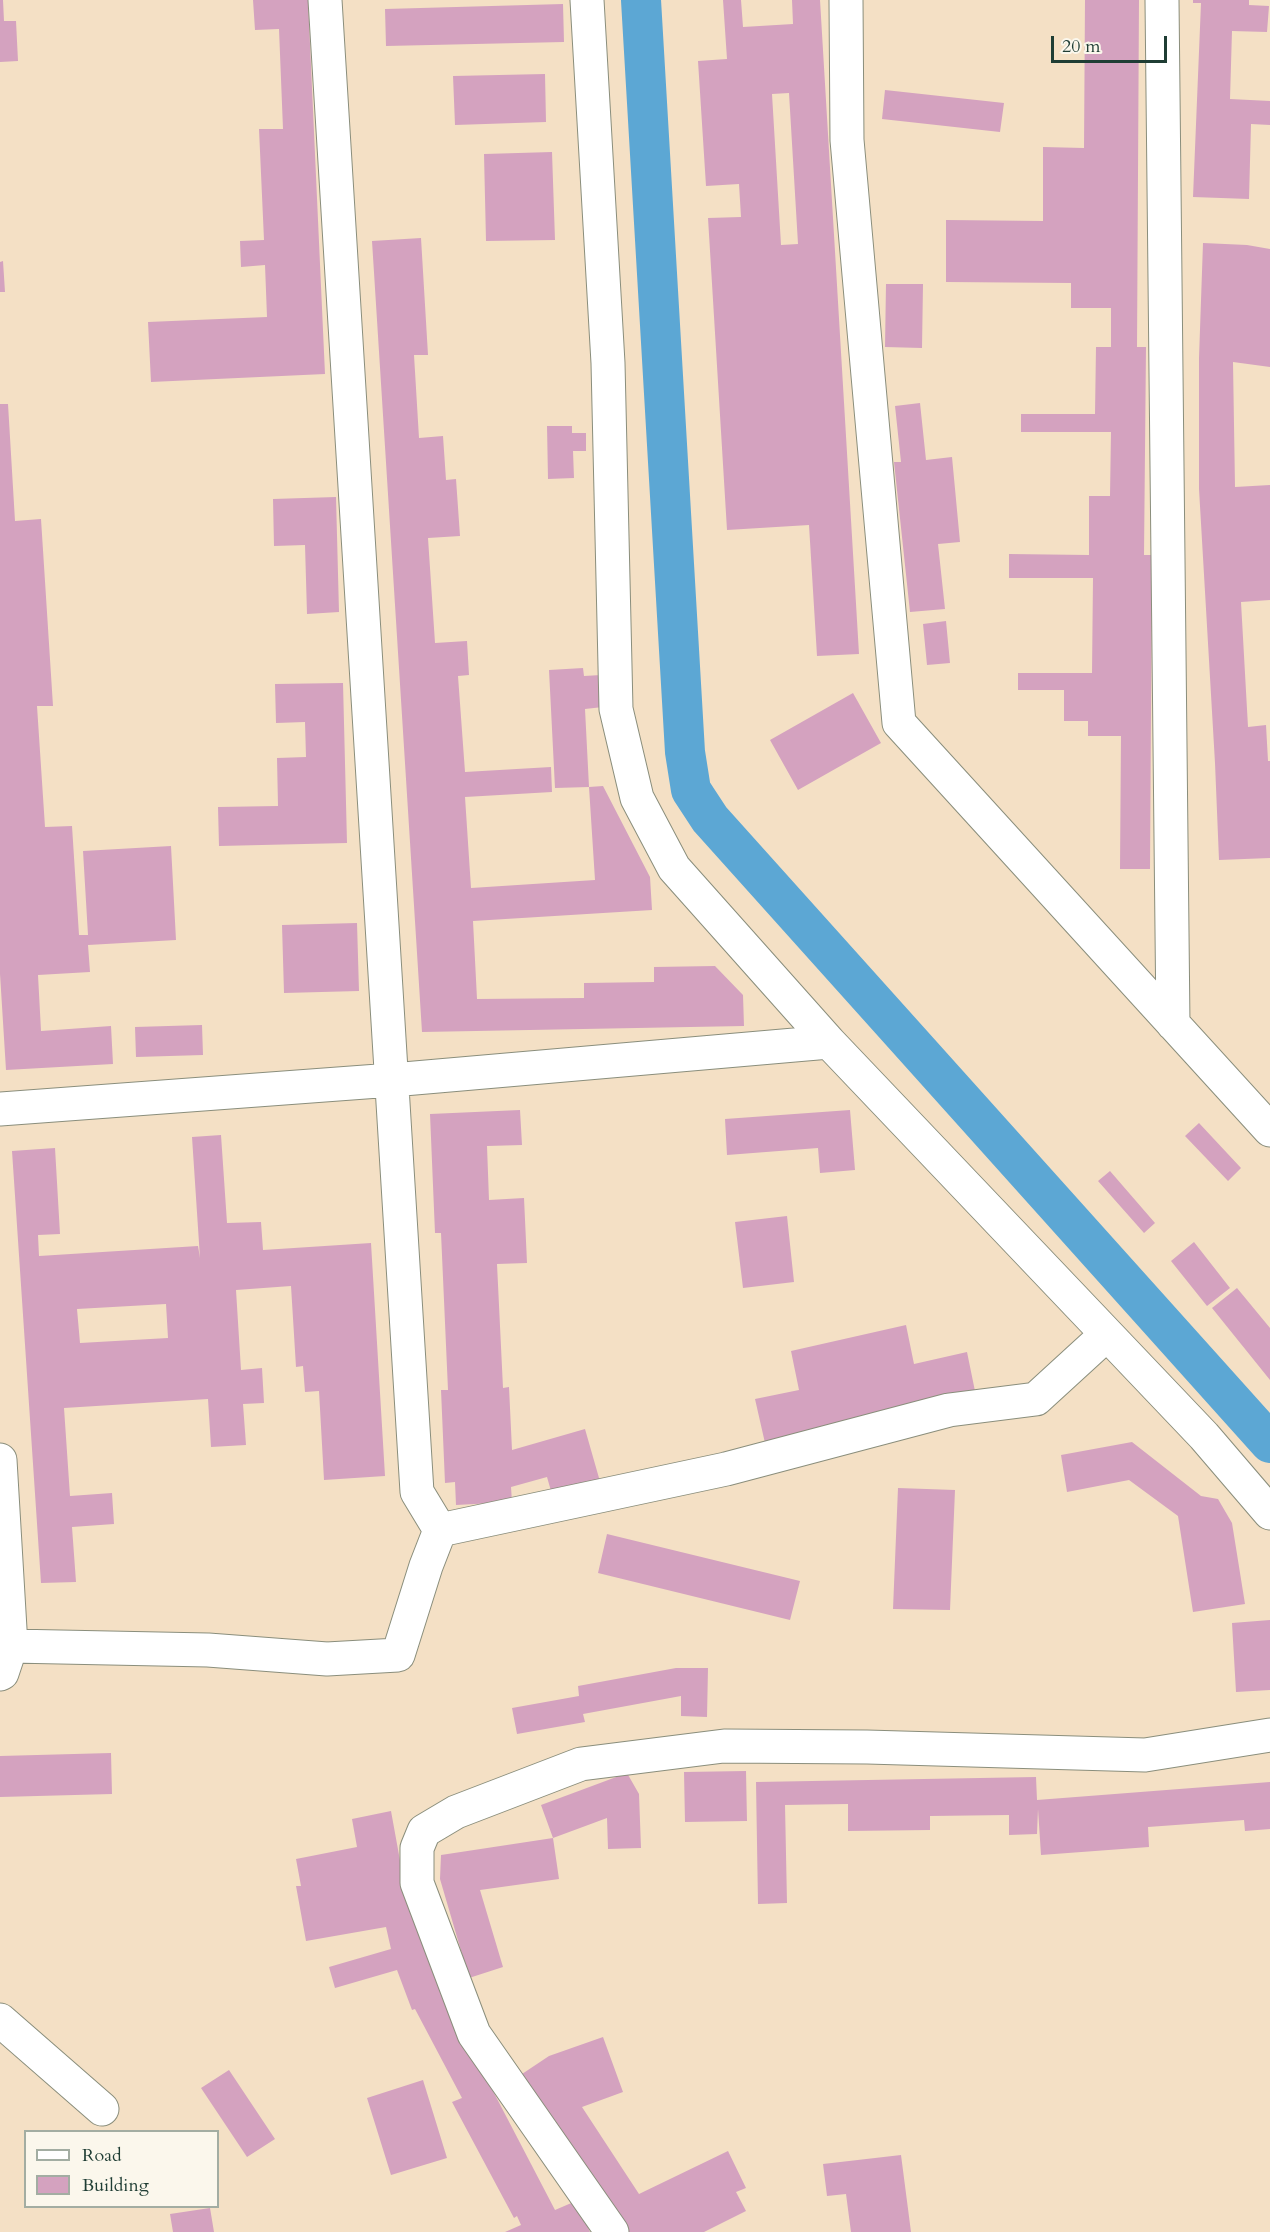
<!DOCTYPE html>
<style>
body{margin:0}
#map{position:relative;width:1270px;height:2232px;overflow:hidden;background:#f4e0c5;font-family:Cardo,serif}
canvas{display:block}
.legend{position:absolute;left:24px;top:2130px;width:195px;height:78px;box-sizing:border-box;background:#fbf7ec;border:2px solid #a3ada2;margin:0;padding:8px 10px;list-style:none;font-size:18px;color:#1f3d34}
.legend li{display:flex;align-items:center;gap:12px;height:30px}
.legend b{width:30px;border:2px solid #a3ada2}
.scale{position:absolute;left:1051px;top:36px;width:116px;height:27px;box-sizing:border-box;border:3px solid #1f3d34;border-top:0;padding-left:8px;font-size:18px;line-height:21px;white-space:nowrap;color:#1f3d34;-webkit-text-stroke:4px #fbf7ec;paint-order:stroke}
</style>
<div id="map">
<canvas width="1270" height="2232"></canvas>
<ul class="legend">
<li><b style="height:8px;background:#fff"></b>Road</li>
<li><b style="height:16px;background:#d4a2bf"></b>Building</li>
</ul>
<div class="scale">20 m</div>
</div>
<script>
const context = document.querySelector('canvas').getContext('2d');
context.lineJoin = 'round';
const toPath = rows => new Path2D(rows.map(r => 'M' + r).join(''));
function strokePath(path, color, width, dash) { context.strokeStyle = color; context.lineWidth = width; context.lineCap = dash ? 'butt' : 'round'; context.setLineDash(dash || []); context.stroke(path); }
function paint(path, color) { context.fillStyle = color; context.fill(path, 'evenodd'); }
const canal = toPath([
 [641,0,685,752,691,790,710,819,1270,1443]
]);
const building = toPath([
 [0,0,3,0,4,21,16,21,18,61,0,62],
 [253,0,308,0,325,374,151,382,148,322,267,317,265,265,241,267,240,241,264,240,259,129,283,129,279,29,255,30],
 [723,0,741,0,743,27,793,24,792,0,820,0,859,654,817,656,809,525,727,530,708,218,741,217,739,184,706,186,698,61,727,59],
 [789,93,798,244,781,245,772,94],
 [1085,0,1139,0,1137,347,1146,347,1144,555,1152,555,1150,869,1120,869,1121,736,1088,736,1088,721,1064,721,1064,690,1018,690,1018,673,1092,673,1093,578,1009,578,1009,554,1089,555,1089,496,1110,496,1111,432,1021,432,1021,414,1095,414,1096,347,1111,347,1111,308,1071,308,1071,283,946,282,946,220,1043,221,1043,147,1084,148],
 [1193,0,1249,0,1249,5,1269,6,1267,32,1232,31,1230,99,1270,101,1270,125,1251,124,1249,199,1193,197,1201,3,1193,3],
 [563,4,564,42,386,46,385,9],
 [545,74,546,122,455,125,453,76],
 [885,90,1004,103,1000,132,882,119],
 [552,152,555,240,486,241,484,154],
 [421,238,428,355,414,355,419,438,443,436,446,480,456,479,460,536,428,538,435,643,467,641,469,675,458,676,465,772,551,767,552,792,465,797,471,888,595,880,589,787,603,786,650,877,652,910,473,921,477,999,584,998,584,983,654,982,654,967,715,966,743,995,744,1026,422,1032,372,241],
 [1203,243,1247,245,1270,249,1270,367,1233,362,1235,487,1270,485,1270,600,1241,602,1248,727,1266,725,1268,761,1270,761,1270,858,1219,860,1215,763,1199,489,1199,358],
 [3,261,5,292,0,292,0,262],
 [886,284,923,284,922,348,885,347],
 [920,403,926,460,952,457,960,542,938,544,945,609,910,612,894,462,901,462,895,406],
 [0,404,8,404,15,521,41,519,53,706,37,706,45,827,72,826,79,935,88,935,83,851,171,846,176,940,88,945,90,972,38,975,41,1031,111,1026,113,1064,6,1070,0,974],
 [547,426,572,426,572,433,586,433,586,451,573,451,574,478,548,479],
 [336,497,339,612,307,614,305,545,274,546,273,499],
 [946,621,950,663,927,665,923,624],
 [583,668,584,676,601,675,603,707,585,709,589,787,555,788,549,670],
 [343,683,347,843,219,846,218,807,278,806,277,758,306,757,305,722,276,723,275,684],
 [853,693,881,743,798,790,770,740],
 [357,923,359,991,284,993,282,925],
 [202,1025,203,1055,136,1057,135,1027],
 [520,1110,522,1145,487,1146,489,1200,524,1198,527,1263,497,1264,503,1388,509,1387,512,1450,585,1429,603,1492,555,1505,547,1477,511,1487,512,1502,456,1505,455,1482,445,1483,441,1390,448,1390,441,1233,435,1233,430,1114],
 [850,1110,855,1170,820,1173,818,1148,727,1155,725,1119],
 [1199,1123,1241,1168,1228,1181,1185,1136],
 [221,1135,227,1223,261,1222,263,1250,371,1243,385,1476,324,1480,319,1391,305,1392,303,1366,296,1367,291,1286,236,1290,241,1370,262,1368,264,1403,243,1404,246,1445,211,1447,208,1399,64,1408,70,1496,112,1493,114,1524,72,1527,76,1582,41,1583,12,1151,55,1148,60,1234,38,1235,39,1256,198,1246,200,1258,192,1137],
 [166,1304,168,1338,80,1343,77,1309],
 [1110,1171,1155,1223,1144,1233,1098,1181],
 [787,1216,794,1282,743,1288,735,1222],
 [1194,1242,1230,1288,1207,1306,1171,1261],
 [1237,1288,1270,1328,1270,1380,1212,1308],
 [906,1325,914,1364,967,1352,976,1396,765,1443,755,1399,799,1390,791,1351],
 [1132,1442,1201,1496,1218,1499,1232,1523,1245,1604,1193,1612,1178,1516,1129,1480,1067,1492,1061,1455],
 [898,1488,955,1490,950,1610,893,1609],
 [607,1534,800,1581,790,1620,598,1573],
 [1270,1620,1270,1690,1236,1692,1232,1623],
 [676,1668,708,1668,707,1717,681,1716,681,1696,583,1714,585,1722,517,1734,512,1708,579,1696,578,1686],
 [111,1753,112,1794,0,1797,0,1756],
 [746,1771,747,1821,685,1822,684,1772],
 [627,1773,639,1794,641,1848,608,1849,607,1818,553,1838,559,1879,480,1890,503,1967,469,1978,440,1879,441,1855,553,1838,541,1805],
 [1036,1777,1037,1800,1270,1782,1270,1829,1245,1831,1244,1820,1148,1827,1149,1847,1041,1855,1038,1809,1037,1834,1009,1835,1009,1815,930,1816,930,1830,848,1831,848,1804,785,1805,787,1903,758,1904,756,1782],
 [391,1811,401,1866,445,1999,555,2210,576,2201,590,2232,505,2232,521,2225,517,2216,514,2218,452,2102,462,2098,415,2009,412,2010,397,1970,335,1988,329,1967,391,1949,386,1927,306,1941,296,1886,301,1886,296,1859,357,1847,352,1819],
 [603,2037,623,2092,582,2107,639,2194,728,2151,746,2188,736,2192,746,2211,704,2232,621,2232,522,2074,549,2056],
 [229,2070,275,2139,247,2157,201,2088],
 [423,2080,447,2158,391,2175,367,2098],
 [901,2155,911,2232,851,2232,846,2194,827,2196,823,2164],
 [210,2208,214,2232,173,2232,170,2214]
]);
const minor = toPath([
 [325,0,417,1492,440,1530],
 [587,0,608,363,616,709,637,798,674,868,829,1042,1204,1436,1270,1513],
 [846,0,847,140,899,723,1270,1130],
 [1162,0,1173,1024],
 [0,1109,392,1080,829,1042],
 [0,1460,11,1646,2,1673,0,1674],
 [11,1646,208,1650,327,1659,398,1655,426,1566,440,1530,726,1469,949,1410,1036,1399,1107,1334],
 [0,2020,102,2109],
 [612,2232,474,2034,417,1883,417,1848,424,1831,456,1812,581,1764,724,1746,867,1747,1145,1755,1270,1735]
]);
strokePath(canal, '#5ca7d4', 40);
paint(building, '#d4a2bf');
strokePath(minor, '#8a8e7c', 35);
strokePath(minor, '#fff', 33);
</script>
